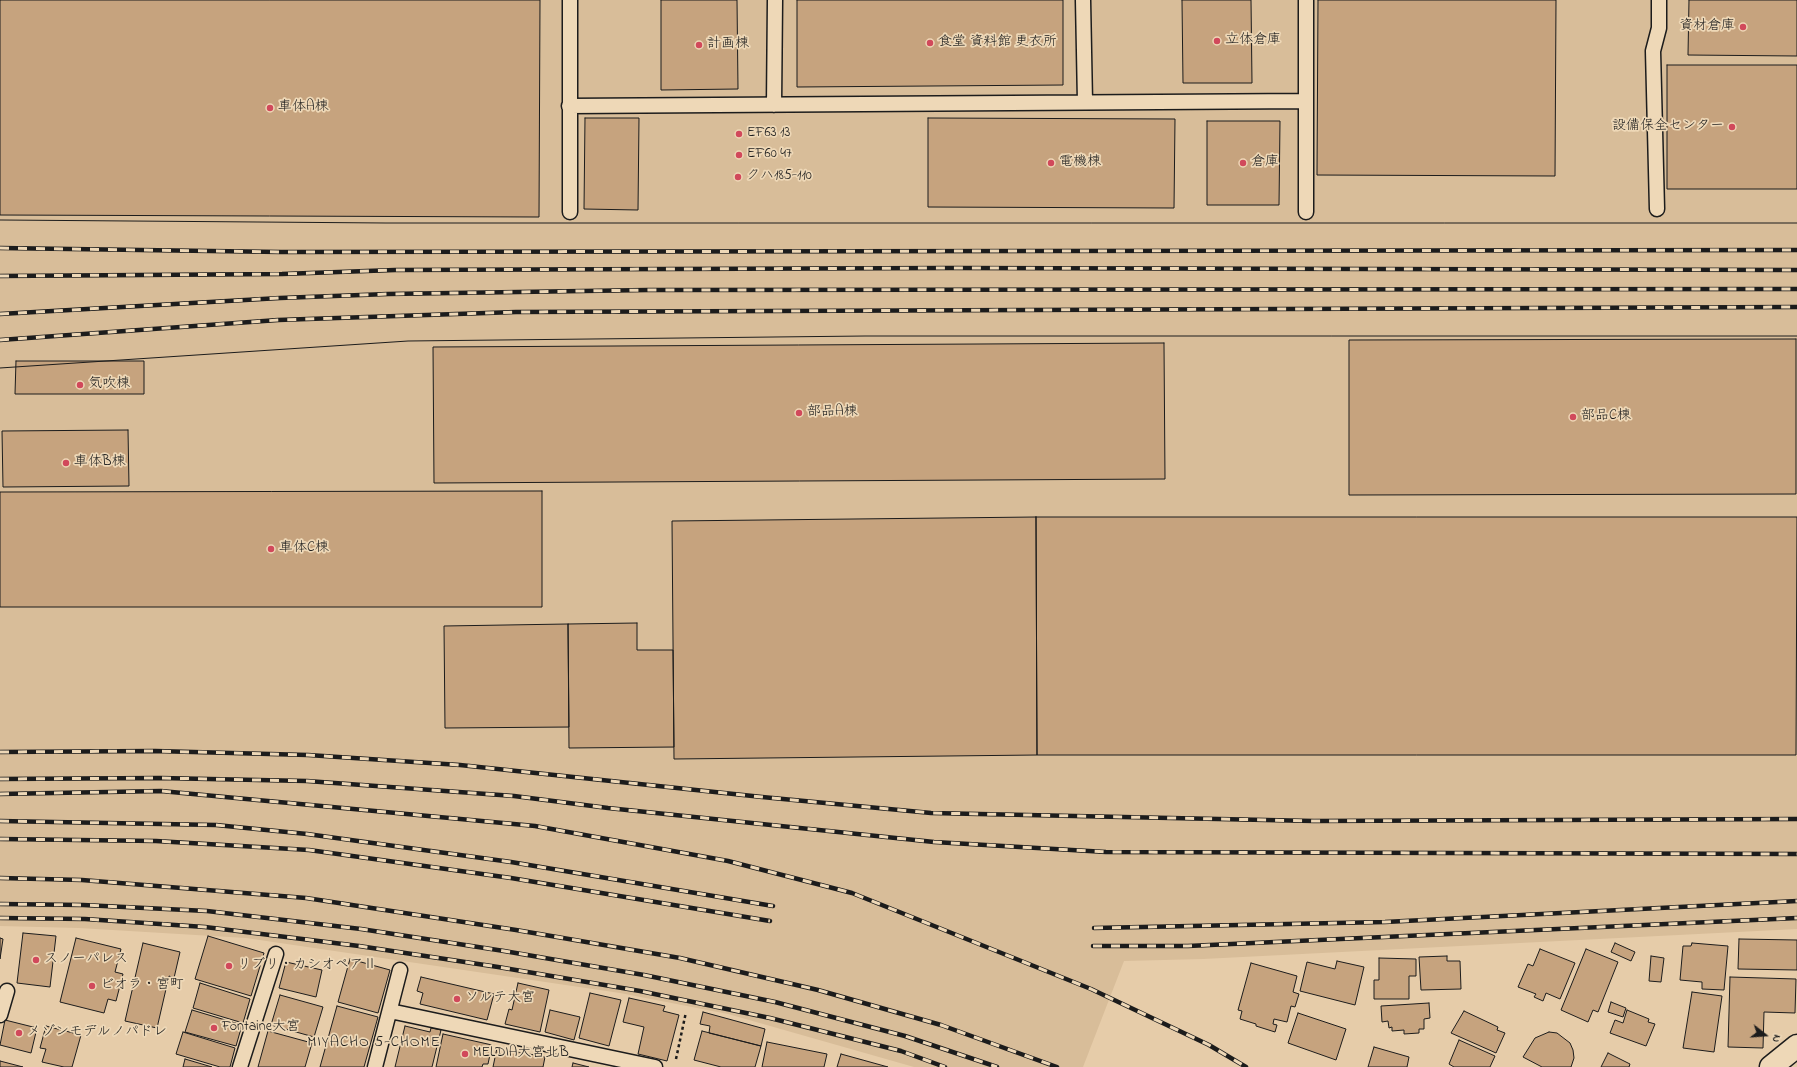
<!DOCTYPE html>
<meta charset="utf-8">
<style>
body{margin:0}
#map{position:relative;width:1797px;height:1067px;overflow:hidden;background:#e6cca9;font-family:"Indie Flower",sans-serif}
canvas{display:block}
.north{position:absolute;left:1745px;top:1015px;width:40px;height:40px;-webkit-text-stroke:3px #eed8b7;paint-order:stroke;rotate:107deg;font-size:11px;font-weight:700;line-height:16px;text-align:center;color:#1c1c1c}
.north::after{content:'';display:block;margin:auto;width:14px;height:18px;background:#1c1c1c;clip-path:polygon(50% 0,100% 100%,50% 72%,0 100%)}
</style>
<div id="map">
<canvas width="1797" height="1067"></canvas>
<div class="north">N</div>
</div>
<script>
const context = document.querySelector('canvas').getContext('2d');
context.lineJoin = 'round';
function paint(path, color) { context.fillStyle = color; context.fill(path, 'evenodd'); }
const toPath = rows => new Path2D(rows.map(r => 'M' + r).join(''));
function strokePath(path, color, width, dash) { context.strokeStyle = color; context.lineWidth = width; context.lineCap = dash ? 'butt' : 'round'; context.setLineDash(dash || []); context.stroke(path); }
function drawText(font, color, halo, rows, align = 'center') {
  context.font = font + ' "Indie Flower","Klee One",sans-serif'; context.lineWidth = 3.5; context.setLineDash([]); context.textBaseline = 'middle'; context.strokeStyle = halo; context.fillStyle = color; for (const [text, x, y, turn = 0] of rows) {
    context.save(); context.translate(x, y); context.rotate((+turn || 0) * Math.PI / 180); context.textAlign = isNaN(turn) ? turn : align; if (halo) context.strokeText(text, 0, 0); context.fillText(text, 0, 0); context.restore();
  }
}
const built = toPath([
 [0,0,1797,0,1797,929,1203,959,1124,961,1083,1067,914,1067,728,1014,620,993,246,938,79,928,0,926]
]);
const building = toPath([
 [0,0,540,0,539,217,0,215,0,0],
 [661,0,737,0,738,89,661,90,661,0],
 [797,0,1063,0,1063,85,797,87,797,0],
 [1182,0,1251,0,1252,83,1183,83,1182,0],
 [1318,0,1556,0,1555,176,1317,175,1318,0],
 [1689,0,1797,0,1797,56,1688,55,1689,0],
 [1667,65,1797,65,1797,189,1667,189,1667,65],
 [585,118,639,118,638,210,584,209,585,118],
 [928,118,1175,119,1174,208,928,207,928,118],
 [1207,121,1280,121,1279,205,1207,205,1207,121],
 [1796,339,1796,494,1349,495,1349,340,1796,339],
 [1164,343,1165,479,434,483,433,347,1164,343],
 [16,361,144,361,144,394,15,394,16,361],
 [128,430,129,486,3,487,2,431,128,430],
 [542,491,542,607,0,607,0,492,542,491],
 [1036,517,1037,755,674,759,672,521,1036,517],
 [1036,517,1797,517,1796,755,1037,755,1036,517],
 [637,623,637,650,673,650,674,747,569,748,568,624,637,623],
 [568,624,569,727,445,728,444,626,568,624],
 [23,933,56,936,50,987,17,983,23,933],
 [208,936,264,953,251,996,195,979,208,936],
 [0,938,3,939,0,959,0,938],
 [76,938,121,949,115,972,123,974,116,1001,108,999,104,1013,60,1002,76,938],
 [1739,939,1797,940,1797,970,1738,969,1739,939],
 [143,943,180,952,174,978,169,976,157,1028,125,1021,143,943],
 [1615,943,1635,952,1631,961,1611,952,1615,943],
 [1692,943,1728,946,1724,990,1702,989,1702,982,1680,980,1683,946,1691,946,1692,943],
 [1540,949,1575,963,1560,999,1546,993,1543,1001,1534,997,1536,994,1518,987,1528,964,1533,966,1540,949],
 [1586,949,1618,962,1598,1012,1593,1010,1588,1022,1561,1010,1586,949],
 [1447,956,1447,961,1460,961,1461,989,1421,990,1419,957,1447,956],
 [1651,956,1664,958,1661,982,1649,981,1651,956],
 [1379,958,1416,959,1416,976,1409,976,1409,999,1374,999,1374,980,1379,980,1379,958],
 [350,959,390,970,378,1013,338,1002,350,959],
 [1337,961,1364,967,1355,1005,1300,991,1307,962,1335,969,1337,961],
 [286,962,322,970,316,997,279,988,286,962],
 [1251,963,1297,976,1293,992,1299,994,1295,1007,1291,1006,1287,1022,1274,1019,1273,1024,1277,1025,1275,1032,1256,1026,1256,1024,1240,1019,1242,1011,1238,1010,1251,963],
 [421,977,494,994,487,1020,420,1004,423,993,417,991,421,977],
 [1730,977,1796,979,1795,1013,1764,1012,1763,1048,1728,1047,1730,977],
 [200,983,250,999,243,1023,193,1008,200,983],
 [518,983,549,990,540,1032,505,1024,509,1009,512,1010,518,983],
 [1692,992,1722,996,1714,1052,1683,1048,1692,992],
 [590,993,621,1000,609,1046,579,1038,590,993],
 [280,995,323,1007,314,1037,271,1025,280,995],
 [629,998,665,1006,663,1011,679,1015,667,1061,638,1054,644,1027,623,1022,629,998],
 [1611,1002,1626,1008,1623,1017,1608,1012,1611,1002],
 [1429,1003,1430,1018,1424,1019,1424,1029,1419,1029,1419,1033,1404,1034,1404,1030,1392,1031,1392,1027,1389,1028,1388,1021,1382,1022,1381,1006,1429,1003],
 [337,1006,378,1017,364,1067,320,1067,337,1006],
 [192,1010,242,1025,236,1046,185,1032,192,1010],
 [550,1010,580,1017,574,1040,545,1032,550,1010],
 [1627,1010,1649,1019,1648,1022,1655,1024,1646,1046,1610,1033,1615,1020,1623,1023,1627,1010],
 [1464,1011,1498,1027,1497,1030,1505,1033,1496,1053,1451,1033,1464,1011],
 [703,1012,765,1029,761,1046,709,1033,710,1026,700,1024,703,1012],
 [1298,1013,1346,1029,1336,1060,1288,1043,1298,1013],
 [5,1020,37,1028,31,1053,0,1045,5,1020],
 [46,1026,81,1035,72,1067,64,1067,42,1062,46,1049,40,1048,46,1026],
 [405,1026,430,1032,431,1028,441,1030,432,1067,395,1067,405,1026],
 [268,1031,312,1043,305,1067,258,1067,268,1031],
 [702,1031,761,1046,755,1067,721,1067,694,1060,702,1031],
 [183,1032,235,1048,230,1067,220,1067,176,1054,183,1032],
 [1549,1032,1557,1033,1570,1043,1573,1050,1574,1058,1571,1067,1542,1067,1523,1057,1535,1038,1549,1032],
 [443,1034,492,1045,488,1064,483,1064,482,1067,436,1067,443,1034],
 [1459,1040,1495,1056,1490,1067,1454,1067,1449,1064,1459,1040],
 [767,1042,827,1054,824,1067,762,1067,767,1042],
 [1374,1047,1409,1057,1407,1067,1368,1067,1374,1047],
 [497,1048,545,1057,543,1067,493,1067,497,1048],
 [1608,1053,1630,1064,1629,1067,1601,1067,1608,1053],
 [841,1054,888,1067,837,1067,841,1054],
 [185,1059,212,1067,183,1067,185,1059],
 [0,1061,23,1067,0,1067,0,1061],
 [573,1063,589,1067,572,1067,573,1063]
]);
const path = toPath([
 [676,1059,686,1012]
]);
const service = toPath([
 [570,0,570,212],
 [1083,0,1085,102],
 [1306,0,1306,212],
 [774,105,775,0],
 [569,106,1306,101],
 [1657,209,1653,51,1659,28,1659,0],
 [390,1011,655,1067],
 [0,1015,7,991],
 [240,1067,276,954],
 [375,1067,400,970]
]);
const minor = toPath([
 [1771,1067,1797,1046]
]);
const tram = toPath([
 [0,220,385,223,1797,223],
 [0,368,408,341,865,336,1797,336]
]);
const rail = toPath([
 [0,248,281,252,1797,250],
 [0,276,282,274,395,270,951,268,1797,270],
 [0,314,280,298,388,294,648,290,1797,289],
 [0,340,278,320,516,312,1797,307],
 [0,752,155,751,308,755,460,765,762,797,931,813,1314,821,1797,819],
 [0,779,160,778,307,781,514,796,608,808,934,842,1106,852,1797,854],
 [0,794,161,791,535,826,728,861,852,893,1091,989,1209,1045,1246,1067],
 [0,821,216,825,307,834,511,862,773,906],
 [0,839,156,841,309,850,511,878,770,921],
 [0,878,82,880,306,898,516,930,680,958,818,990,941,1025,1057,1067],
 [0,904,83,905,207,911,361,929,504,951,644,975,775,1002,905,1036,997,1067],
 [0,918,85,919,205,927,359,946,498,967,640,991,770,1018,901,1051,945,1067],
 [1094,928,1385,922,1797,901],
 [1093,946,1188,946,1797,918]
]);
const markers = [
 [1743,27,4,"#d1495b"],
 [1217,41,4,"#d1495b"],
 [930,43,4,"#d1495b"],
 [699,45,4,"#d1495b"],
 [270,108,4,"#d1495b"],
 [1732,127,4,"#d1495b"],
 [739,134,4,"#d1495b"],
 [739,155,4,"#d1495b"],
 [1051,163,4,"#d1495b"],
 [1243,163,4,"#d1495b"],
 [738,177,4,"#d1495b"],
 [80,385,4,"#d1495b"],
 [799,413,4,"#d1495b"],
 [1573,417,4,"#d1495b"],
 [66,463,4,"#d1495b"],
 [271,549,4,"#d1495b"],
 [36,960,4,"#d1495b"],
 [229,966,4,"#d1495b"],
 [92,986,4,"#d1495b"],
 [457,999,4,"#d1495b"],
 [214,1028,4,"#d1495b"],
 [19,1033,4,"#d1495b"],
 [465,1054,4,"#d1495b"]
];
const poiNames = [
 ["資材倉庫",1735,27,"right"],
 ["立体倉庫",1225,41],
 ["食堂 資料館 更衣所",938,43],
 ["計画棟",707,45],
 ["車体A棟",278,108],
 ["設備保全センター",1724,127,"right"],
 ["EF63 13",747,134],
 ["EF60 47",747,155],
 ["電機棟",1059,163],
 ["倉庫",1251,163],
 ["クハ185-110",746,177],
 ["気吹棟",88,385],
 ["部品A棟",807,413],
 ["部品C棟",1581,417],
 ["車体B棟",74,463],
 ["車体C棟",279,549],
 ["スノーパレス",44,960],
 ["リブリ・カシオペアⅡ",237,966],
 ["ビオラ・宮町",100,986],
 ["ソルテ大宮",465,999],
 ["Fontaine大宮",222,1028],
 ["メゾンモデルノパドレ",27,1033],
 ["MELDIA大宮北B",473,1054]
];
const neighbourhoodNames = [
 ["MIYACHO 5-CHOME",374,1044]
];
paint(built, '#d8bd99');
paint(building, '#c6a37e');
strokePath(building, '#1c1c1c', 1);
strokePath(service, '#1c1c1c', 17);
strokePath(minor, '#1c1c1c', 25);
strokePath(path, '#1c1c1c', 2.5, [3, 3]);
strokePath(service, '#eed8b7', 14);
strokePath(minor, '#eed8b7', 22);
strokePath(tram, '#1c1c1c', 1);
strokePath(rail, '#1c1c1c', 4.5);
strokePath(rail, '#eed8b7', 3, [9]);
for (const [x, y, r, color] of markers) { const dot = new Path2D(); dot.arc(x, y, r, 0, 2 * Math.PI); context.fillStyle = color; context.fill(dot); strokePath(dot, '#eed8b7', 1.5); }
drawText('14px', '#1c1c1c', '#eed8b7', poiNames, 'left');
context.letterSpacing = '1px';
drawText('15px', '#1c1c1c', '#eed8b7', neighbourhoodNames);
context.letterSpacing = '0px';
</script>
